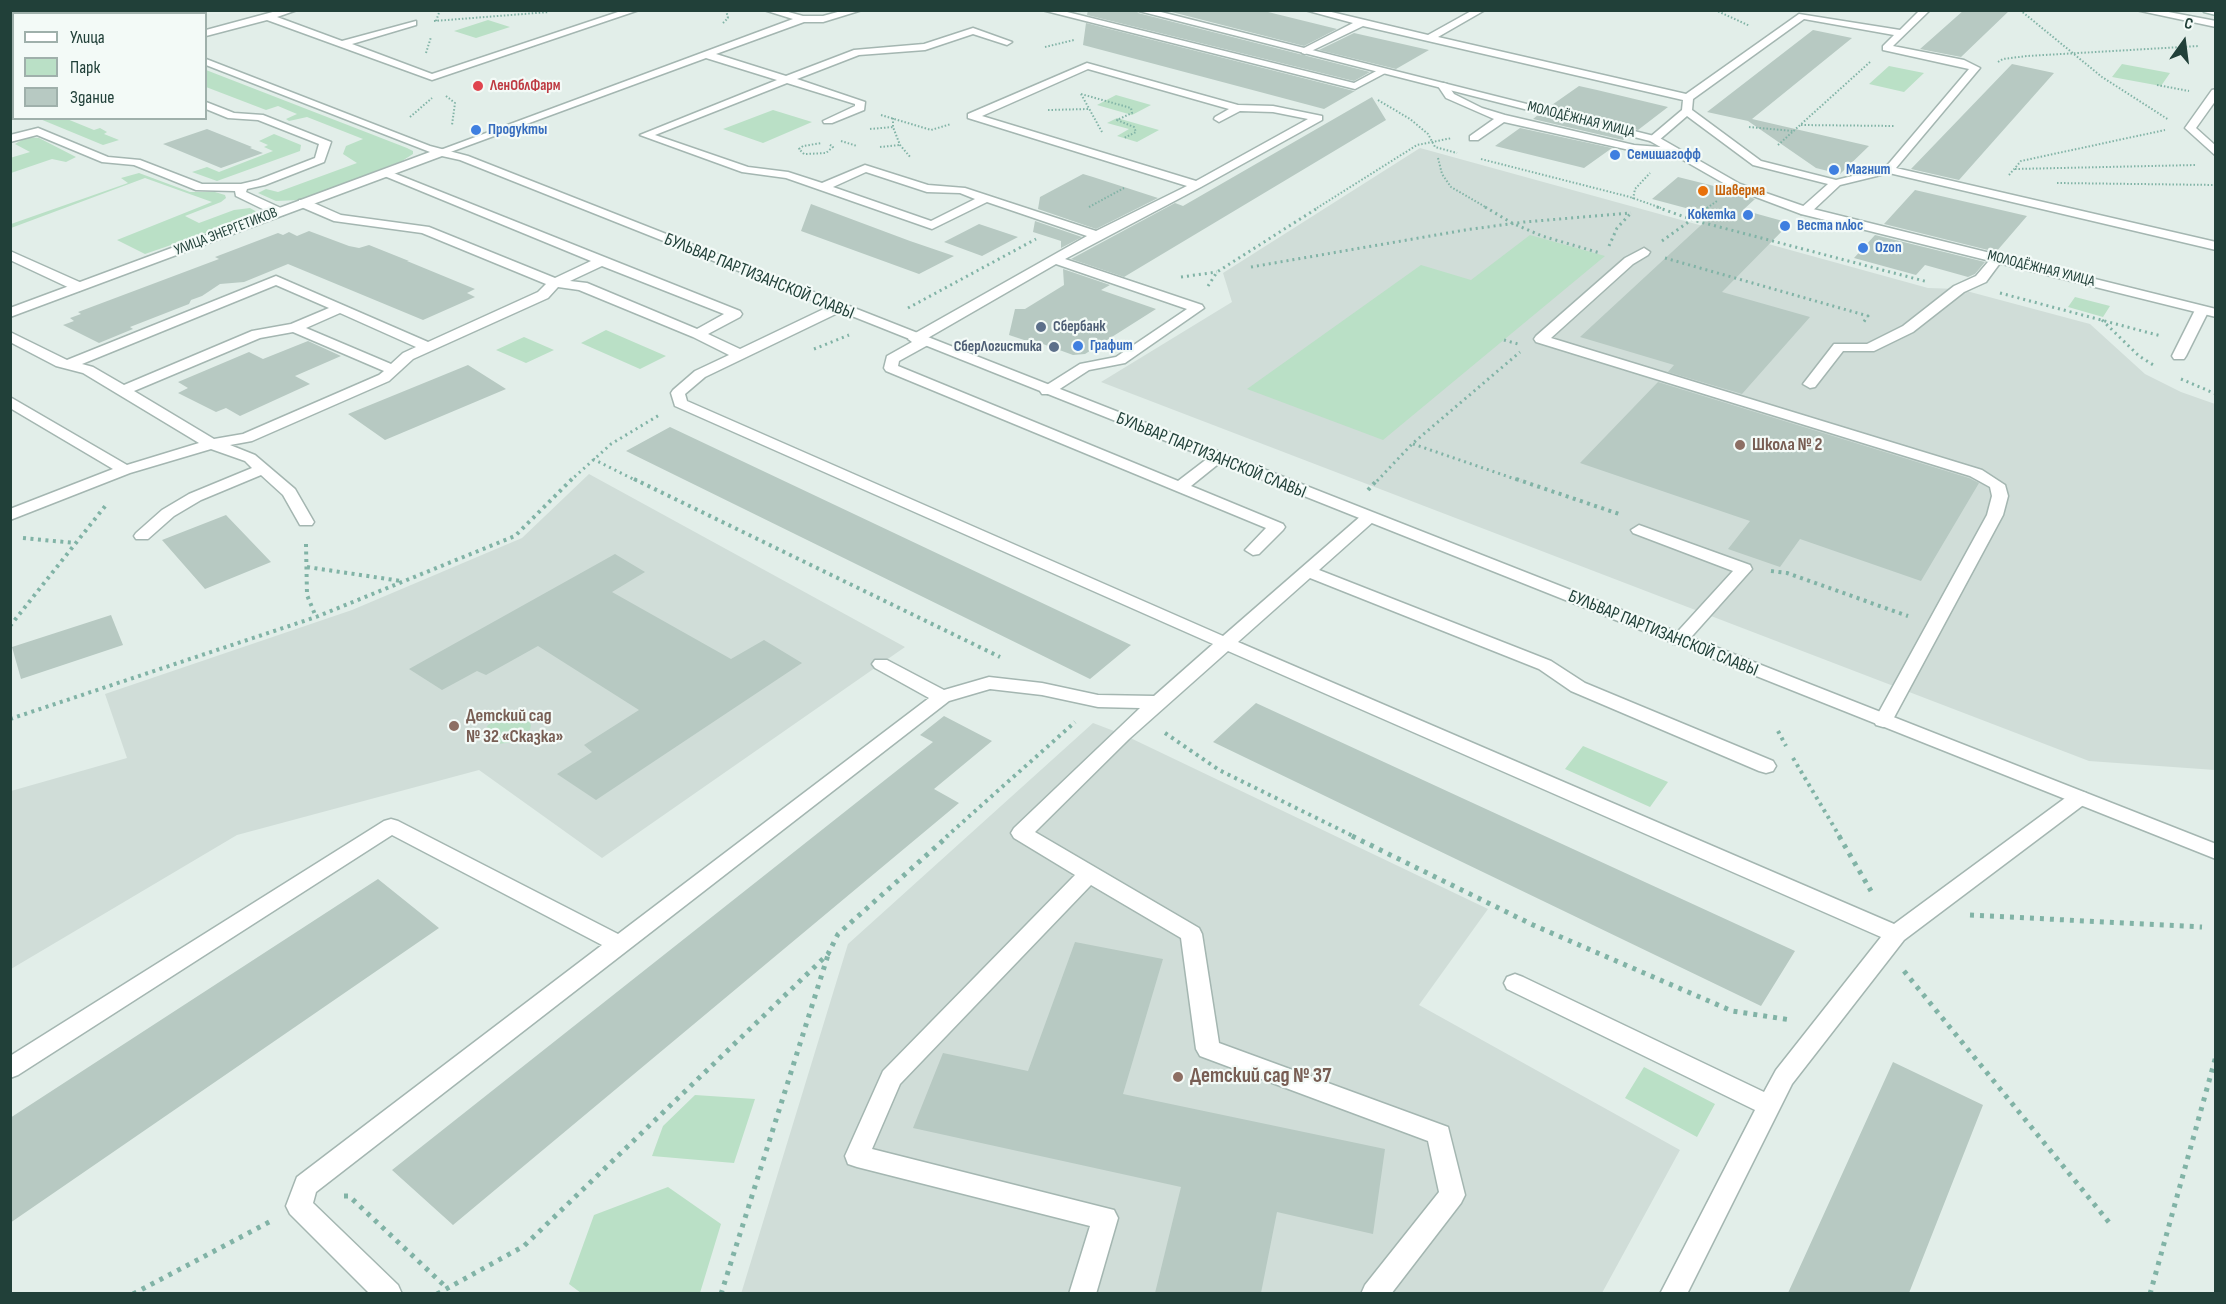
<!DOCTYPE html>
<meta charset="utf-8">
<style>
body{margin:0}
#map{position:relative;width:2226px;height:1304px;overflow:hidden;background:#e2eee9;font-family:"Sofia Sans Condensed",sans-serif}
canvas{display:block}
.frame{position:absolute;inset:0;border:12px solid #214039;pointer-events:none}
.legend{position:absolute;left:12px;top:12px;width:195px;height:108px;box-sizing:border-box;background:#f3faf7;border:2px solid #9fb0ab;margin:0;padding:8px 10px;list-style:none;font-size:18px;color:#214039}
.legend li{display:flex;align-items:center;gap:12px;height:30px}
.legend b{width:30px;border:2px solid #9fb0ab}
.north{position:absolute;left:2154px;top:12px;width:60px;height:60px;-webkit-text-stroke:4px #f3faf7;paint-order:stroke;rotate:14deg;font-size:16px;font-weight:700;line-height:24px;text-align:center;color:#214039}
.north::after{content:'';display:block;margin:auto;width:21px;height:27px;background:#214039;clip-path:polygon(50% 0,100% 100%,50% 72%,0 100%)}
</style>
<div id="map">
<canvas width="2226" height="1304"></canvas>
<div class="frame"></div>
<ul class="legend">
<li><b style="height:8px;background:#fff"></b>Улица</li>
<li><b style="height:16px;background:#bae0c6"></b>Парк</li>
<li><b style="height:16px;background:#b7c9c2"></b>Здание</li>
</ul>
<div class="north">С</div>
</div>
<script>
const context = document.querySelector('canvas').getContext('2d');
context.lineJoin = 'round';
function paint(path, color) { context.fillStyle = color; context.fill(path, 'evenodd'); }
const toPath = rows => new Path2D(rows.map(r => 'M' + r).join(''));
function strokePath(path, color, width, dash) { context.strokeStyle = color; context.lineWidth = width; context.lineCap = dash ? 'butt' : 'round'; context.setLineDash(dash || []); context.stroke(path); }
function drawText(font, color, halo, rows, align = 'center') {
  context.font = font + ' "Sofia Sans Condensed",sans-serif'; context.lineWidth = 4.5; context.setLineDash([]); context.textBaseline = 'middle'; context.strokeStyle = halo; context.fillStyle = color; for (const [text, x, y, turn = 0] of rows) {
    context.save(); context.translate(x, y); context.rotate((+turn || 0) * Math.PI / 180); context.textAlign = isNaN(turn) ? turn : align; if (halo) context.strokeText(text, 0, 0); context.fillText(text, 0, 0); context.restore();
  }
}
const built = toPath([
 [1420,148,1928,288,1959,289,2090,324,2145,374,2181,392,2215,404,2215,770,2089,761,1101,382,1232,302,1223,273],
 [589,474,905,647,602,858,479,770,237,835,11,969,11,791,127,758,105,694,352,610,522,538],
 [1093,723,1122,734,1488,909,1419,1005,1680,1150,1602,1293,741,1294,848,944]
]);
const green = toPath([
 [488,20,510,27,476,38,454,31],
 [2122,64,2170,73,2161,86,2112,77],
 [1889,66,1924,73,1904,92,1869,84],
 [206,70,407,148,413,151,413,154,402,161,299,200,276,201,258,193,266,189,278,192,357,163,343,154,346,146,363,139,307,117,289,121,286,119,297,114,278,106,266,110,206,87],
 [1116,95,1151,105,1132,115,1097,105],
 [773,110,812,122,763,143,723,129],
 [1117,118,1159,130,1137,142,1117,136,1129,129,1107,123],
 [40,119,67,119,94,130,100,128,107,132,104,134,119,140,103,145],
 [274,134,301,145,300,151,217,181,192,172,207,167,219,172,273,151,264,147,268,145,259,141],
 [27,137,39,138,76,157,66,162,52,159,11,173,10,158,30,152,15,144],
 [139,173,190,192,215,192,225,195,226,198,221,202,185,216,199,223,234,210,250,208,257,212,252,217,145,254,117,240,212,202,145,178,11,228,11,224,128,183,121,178],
 [1530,235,1605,256,1383,440,1247,389,1421,265,1471,280],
 [2075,297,2110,306,2103,317,2068,307],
 [606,330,666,356,640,369,581,343],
 [524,337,554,350,526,363,496,350],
 [507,715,527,717,531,725,530,730,513,742,498,744,487,740,485,730,488,725],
 [1583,746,1668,782,1650,807,1565,769],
 [1644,1067,1715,1104,1697,1137,1625,1098],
 [695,1095,755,1099,734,1163,652,1156,663,1126],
 [668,1187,721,1224,700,1293,581,1293,569,1284,594,1215]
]);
const building = toPath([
 [1088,10,1137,10,1138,13,1370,72,1354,81,1087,15],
 [1164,10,1260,10,1337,29,1304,46],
 [1964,10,2010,10,1961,57,1920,49],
 [1086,23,1354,91,1355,91,1324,109,1083,45],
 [1813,30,1852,38,1752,119,1869,146,1840,174,1816,168,1748,121,1707,112],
 [1354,33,1429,50,1396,69,1319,50],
 [2012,64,2054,73,1959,180,1911,169],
 [1579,86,1597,90,1668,107,1638,130,1549,107],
 [1372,97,1386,120,1124,277,1071,259,1175,203,1183,206],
 [1538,115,1627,137,1623,140,1533,119],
 [1520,128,1612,148,1584,168,1495,146],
 [207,129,252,147,250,148,263,153,221,168,163,144],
 [1083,174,1093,177,1158,198,1096,229,1038,209,1040,197],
 [1678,177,1730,190,1755,199,1743,210,1790,223,1722,292,1810,317,1742,394,1668,372,1674,365,1580,337,1712,215,1652,199],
 [1915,190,2027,216,1996,252,1884,224],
 [811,204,910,241,954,256,919,274,801,231],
 [1035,221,1082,237,1061,248,1061,241,1033,232],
 [979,224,1018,237,982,256,944,242],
 [309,231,349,246,359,248,369,245,409,261,407,261,475,289,467,293,475,297,423,320,288,264,244,282,220,284,202,296,191,300,189,304,130,327,133,329,99,343,63,325,74,321,70,318,81,314,78,312,219,259,215,257,278,233,283,235,289,232,297,236],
 [1875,235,1985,262,1975,274,1968,277,1925,265,1916,275,1854,258],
 [1063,269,1110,285,1101,290,1156,309,1085,354,1073,355,1032,340,1024,340,1009,335,1015,309,1025,309,1064,285],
 [308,341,341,356,295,376,310,384,240,416,226,408,216,412,178,393,188,388,178,382,249,352,263,359],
 [468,365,506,389,385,440,348,414],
 [1658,382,1969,478,1979,483,1921,581,1800,539,1780,567,1728,549,1750,521,1580,463],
 [670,427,1095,628,1131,645,1090,679,626,451],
 [226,515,271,562,205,589,162,540],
 [615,554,645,572,612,592,731,659,764,640,802,663,596,800,557,774,592,752,584,745,639,710,538,646,486,675,477,671,442,690,409,669],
 [111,615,123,645,21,679,12,647],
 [1256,703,1462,798,1795,951,1761,1006,1213,742],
 [944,716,992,741,934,789,959,803,453,1225,392,1170,933,742,920,735],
 [378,879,439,928,10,1223,10,1118],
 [1075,942,1163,959,1123,1094,1385,1149,1373,1234,1277,1212,1261,1293,1155,1293,1181,1187,913,1128,943,1053,1028,1071],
 [1893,1062,1983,1105,1909,1293,1788,1293]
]);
const pathFar3 = toPath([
 [1715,10,1750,26],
 [2020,10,2102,77,2169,120],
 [434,21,549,12],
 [436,21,440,10],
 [723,23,728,18,726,10],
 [1045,47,1074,40],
 [426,53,431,37],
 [1998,62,2003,59,2027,56,2199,46],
 [2157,85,2189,91],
 [1081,94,1131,108,1132,113,1117,120,1134,127,1136,132,1124,138],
 [1081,94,1102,132],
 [446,96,455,103,452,125],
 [1378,100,1410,119,1428,134,1435,147,1457,153],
 [1048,110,1089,109],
 [881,115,931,130,951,124],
 [410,117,432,98],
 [893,118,893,127,900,145,911,158],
 [1801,125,1895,126],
 [1749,127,1793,131],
 [870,129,893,127],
 [841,141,857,146],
 [1778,145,1870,62],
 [880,147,900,145],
 [804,154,799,149,803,146,822,143],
 [806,154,826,153,833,147,829,144],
 [1438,158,1442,174,1451,187,1487,208],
 [1481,159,1630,197,1661,208],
 [2015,169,2196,165],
 [2009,175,2021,161,2165,130],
 [2057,183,2216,185],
 [1633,199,1635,189,1650,173],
 [1089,207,1124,188],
 [1317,208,1417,145,1452,138],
 [1707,208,1717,201]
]);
const pathFar2 = toPath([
 [1485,207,1512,223,1542,236,1600,253],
 [1657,207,1693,220,1928,282],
 [1662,241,1709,207],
 [1609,246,1617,228,1631,213],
 [1665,258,1868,316,1863,323],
 [1251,267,1465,230,1524,222,1631,213],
 [1181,277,1217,272],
 [1208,286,1217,272,1319,207],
 [2000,293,2161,336],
 [908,308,1036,239],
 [2102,320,2139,356,2155,366],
 [1504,340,1518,344],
 [814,349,849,335],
 [2181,379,2216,394],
 [1413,444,1521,481],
 [593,459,637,481],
 [570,481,611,444,661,414],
 [1377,481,1412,444,1520,352]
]);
const pathFar1 = toPath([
 [634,479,1000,657],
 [1516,479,1622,515],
 [1368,490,1378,479],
 [23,538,75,543],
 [306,544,307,595,316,617],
 [307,567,401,581],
 [1771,571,1787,573,1908,616],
 [10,626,106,505],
 [10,719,316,617,515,536,572,479],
 [1778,731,1786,746],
 [1165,733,1219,770,1355,837],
 [1793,758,1840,837],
 [946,837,1075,722]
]);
const path = toPath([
 [1352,836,1533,925,1732,1011,1791,1020],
 [1839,836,1871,891],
 [1970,915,2202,927],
 [1904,971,2112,1226],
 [344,1196,349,1196,447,1288],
 [133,1294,273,1220],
 [437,1294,524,1246,828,954,838,934,948,836],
 [721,1294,828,955],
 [2150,1294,2216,1056]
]);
const lane = toPath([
 [280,10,297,10,277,17,342,41,416,21,416,25,352,44,432,74,624,10,639,10,432,80,267,20,206,36,206,30,280,10],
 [764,10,781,10,803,16,823,16,845,10,862,10,823,22,804,22,716,54,786,76,854,50,924,44,973,28,1012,42,1007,45,973,34,925,50,859,55,797,79,865,102,864,110,832,123,824,123,823,121,855,106,855,104,787,83,655,135,748,167,788,172,822,183,865,165,928,185,965,188,1096,231,1187,186,968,118,968,114,1087,63,1238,105,1273,106,1322,116,1322,120,1201,187,1065,259,1202,305,1204,308,1125,363,1089,370,1052,394,1042,394,1040,391,1042,388,1080,364,1116,357,1187,309,1056,264,926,339,930,342,928,345,899,361,898,366,1178,481,1212,455,1222,455,1225,458,1222,461,1191,486,1283,524,1285,527,1283,530,1259,554,1253,555,1245,550,1266,528,886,371,884,368,887,356,912,342,908,339,910,336,1087,236,987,202,932,229,786,178,742,172,640,135,777,80,706,58,445,154,441,155,435,152,793,19,764,10],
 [1088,69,1229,109,1215,117,1214,119,1219,122,1240,111,1273,112,1308,119,1196,181,982,116,1088,69],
 [866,172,927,192,960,193,975,199,931,221,833,187,866,172],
 [1042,10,1059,10,1354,83,1380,69,1389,71,1355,89,1042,10],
 [1305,10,1323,10,1428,35,1473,10,1485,10,1438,37,1686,94,1799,14,1900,30,1920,10,1930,10,1893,46,1964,60,1980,68,1896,168,2216,242,2216,250,1889,173,1840,185,1809,214,1801,214,1801,208,1828,184,1753,165,1687,116,1658,141,1650,141,1650,137,1682,110,1683,100,1363,26,1305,54,1302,53,1302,49,1353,23,1305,10],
 [1804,19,1894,35,1883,46,1883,50,1969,69,1885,168,1836,180,1761,161,1692,110,1693,99,1804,19],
 [2136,10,2158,10,2216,21,2216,27,2136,10],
 [14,83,14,89,10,90,10,84,14,83],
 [1443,83,1447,84,1454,94,1482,108,1505,115,1634,145,1673,148,1679,151,1673,154,1634,151,1504,122,1478,140,1470,140,1470,136,1494,119,1446,98,1438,86,1443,83],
 [2216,89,2216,100,2196,128,2216,146,2216,156,2185,128,2212,90,2216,89],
 [206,102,234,113,263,115,331,142,324,162,265,185,247,189,246,192,283,209,283,215,275,215,236,196,235,191,196,190,134,165,102,162,37,135,10,142,10,135,38,128,108,157,140,160,202,184,241,184,258,180,315,158,319,144,258,120,228,118,206,109,206,102],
 [386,170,740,311,742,314,740,317,708,334,740,349,832,305,842,305,844,308,842,311,705,377,685,394,687,401,1223,636,1362,515,1374,515,1376,518,1374,521,1319,570,1551,661,1585,683,1773,761,1776,766,1773,771,1766,773,1759,771,1571,691,1539,669,1310,578,1238,642,1894,924,2072,793,2079,791,2086,793,2089,798,2086,803,1904,940,1792,1084,1687,1294,1660,1294,1755,1110,1507,989,1504,983,1507,977,1515,974,1523,977,1764,1092,1776,1070,1881,937,1228,651,1129,739,1035,832,1199,928,1202,934,1219,1043,1448,1127,1465,1195,1461,1203,1391,1294,1361,1294,1365,1285,1439,1192,1428,1141,1200,1056,1196,1049,1181,938,1091,885,900,1084,872,1149,1114,1210,1118,1218,1096,1294,1069,1294,1090,1226,857,1167,848,1164,845,1156,883,1071,1075,875,1014,838,1011,833,1014,828,1140,708,1098,707,1042,695,990,689,949,701,316,1192,313,1203,398,1285,402,1294,370,1294,290,1214,286,1206,297,1177,602,945,392,835,18,1075,10,1078,10,1056,384,821,391,819,398,821,618,934,929,698,875,668,872,664,875,660,887,660,944,690,989,677,1042,683,1098,695,1154,696,1213,644,675,406,671,393,673,390,695,371,729,355,693,337,579,290,558,287,548,298,413,359,389,381,252,441,230,445,255,455,295,489,314,522,312,525,300,525,283,495,261,475,201,500,174,516,148,539,136,539,134,536,136,533,162,510,189,494,252,468,245,461,211,449,130,473,10,520,10,509,113,469,10,408,10,397,127,465,199,443,83,373,56,366,10,342,10,332,67,360,276,276,428,342,538,292,546,284,422,233,334,221,299,206,299,200,307,200,341,215,429,227,555,278,591,261,382,175,380,173,386,170],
 [602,266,724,314,697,329,587,283,570,281,602,266],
 [276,285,329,308,291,324,252,331,124,385,93,367,82,364,276,285],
 [340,313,416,347,403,353,391,364,306,328,340,313],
 [293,332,384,371,379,375,243,434,214,439,134,391,260,338,293,332],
 [1644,248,1650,252,1648,255,1633,264,1551,338,1982,470,2005,485,2008,496,2003,515,1890,725,1883,727,1876,725,1874,721,1987,515,1992,496,1990,487,1970,476,1536,342,1534,339,1536,336,1625,258,1644,248],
 [10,251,84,284,86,287,79,291,74,290,10,260,10,251],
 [1997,255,2003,259,1986,282,1964,292,1913,332,1874,351,1843,351,1815,387,1810,388,1803,384,1834,344,1867,344,1903,326,1954,286,1976,276,1993,256,1997,255],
 [2202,306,2209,310,2186,356,2184,359,2174,359,2172,356,2195,310,2202,306],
 [1639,525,1750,565,1752,569,1685,644,1673,644,1670,640,1733,571,1633,533,1631,530,1639,525]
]);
const street = toPath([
 [85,10,97,10,101,14,89,14,85,10],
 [1153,10,1658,137,1740,184,1809,208,2216,309,2216,317,1801,214,1732,188,1650,141,1139,11,1153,10],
 [206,59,430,146,468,156,2216,844,2216,859,460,160,442,156,10,317,10,308,430,152,206,65,206,59]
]);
const secondary = toPath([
 [2203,10,2216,10,2216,15,2204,12,2203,10]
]);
const markers = [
 [478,86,6,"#e0444e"],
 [476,130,6,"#3f7fe0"],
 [1615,155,6,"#3f7fe0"],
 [1834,170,6,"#3f7fe0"],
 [1703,191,6,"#e8710a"],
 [1748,215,6,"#3f7fe0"],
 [1785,226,6,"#3f7fe0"],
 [1863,248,6,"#3f7fe0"],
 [1041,327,6,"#5c6f8a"],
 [1078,346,6,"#3f7fe0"],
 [1054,347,6,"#5c6f8a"],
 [1740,445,6,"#8d6e63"],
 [454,726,6,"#8d6e63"],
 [1178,1077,6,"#8d6e63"]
];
const farHealthnames = [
 ["ЛенОблФарм",490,86]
];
const farStreetnames = [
 ["МОЛОДЁЖНАЯ УЛИЦА",1581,120,14],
 ["УЛИЦА ЭНЕРГЕТИКОВ",226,232,-21],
 ["МОЛОДЁЖНАЯ УЛИЦА",2041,269,14]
];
const farShopnames = [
 ["Продукты",488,130],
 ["Семишагофф",1627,155],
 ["Магнит",1846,170],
 ["Кокетка",1736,215,"right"],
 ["Веста плюс",1797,226],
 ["Ozon",1875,248],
 ["Графит",1090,346]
];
const farFoodnames = [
 ["Шаверма",1715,191]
];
const farServicenames = [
 ["Сбербанк",1053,327],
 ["СберЛогистика",1042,347,"right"]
];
const streetNames = [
 ["БУЛЬВАР ПАРТИЗАНСКОЙ СЛАВЫ",759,277,22],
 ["БУЛЬВАР ПАРТИЗАНСКОЙ СЛАВЫ",1211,456,22],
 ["БУЛЬВАР ПАРТИЗАНСКОЙ СЛАВЫ",1663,634,22]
];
const educationNames = [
 ["Школа № 2",1752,445],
 ["Детский сад",466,716],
 ["№ 32 «Сказка»",466,737]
];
const nearEducationnames = [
 ["Детский сад № 37",1190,1077]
];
paint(built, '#d0ddd8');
paint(green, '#bae0c6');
paint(building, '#b7c9c2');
strokePath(lane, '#a4b6b1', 3);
strokePath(street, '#a4b6b1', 3);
strokePath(secondary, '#a0bab2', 3);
strokePath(pathFar3, '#81b3a6', 2, [1.5, 2]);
strokePath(pathFar2, '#81b3a6', 3, [2, 4]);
strokePath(pathFar1, '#81b3a6', 4, [3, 4.5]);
strokePath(path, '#81b3a6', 5, [4, 6]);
paint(lane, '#fff');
paint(street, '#fff');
paint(secondary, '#fff');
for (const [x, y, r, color] of markers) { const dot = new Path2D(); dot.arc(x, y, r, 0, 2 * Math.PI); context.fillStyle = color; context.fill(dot); strokePath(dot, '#f3faf7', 2); }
drawText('bold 15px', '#be3a42', '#f3faf7', farHealthnames, 'left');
drawText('15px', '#214039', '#f3faf7', farStreetnames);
drawText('bold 15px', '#366cbe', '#f3faf7', farShopnames, 'left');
drawText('bold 15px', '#c56008', '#f3faf7', farFoodnames, 'left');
drawText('bold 15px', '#4e5e75', '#f3faf7', farServicenames, 'left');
drawText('18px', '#214039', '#f3faf7', streetNames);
drawText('bold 18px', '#785e54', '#f3faf7', educationNames, 'left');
drawText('bold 21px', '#785e54', '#f3faf7', nearEducationnames, 'left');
</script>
